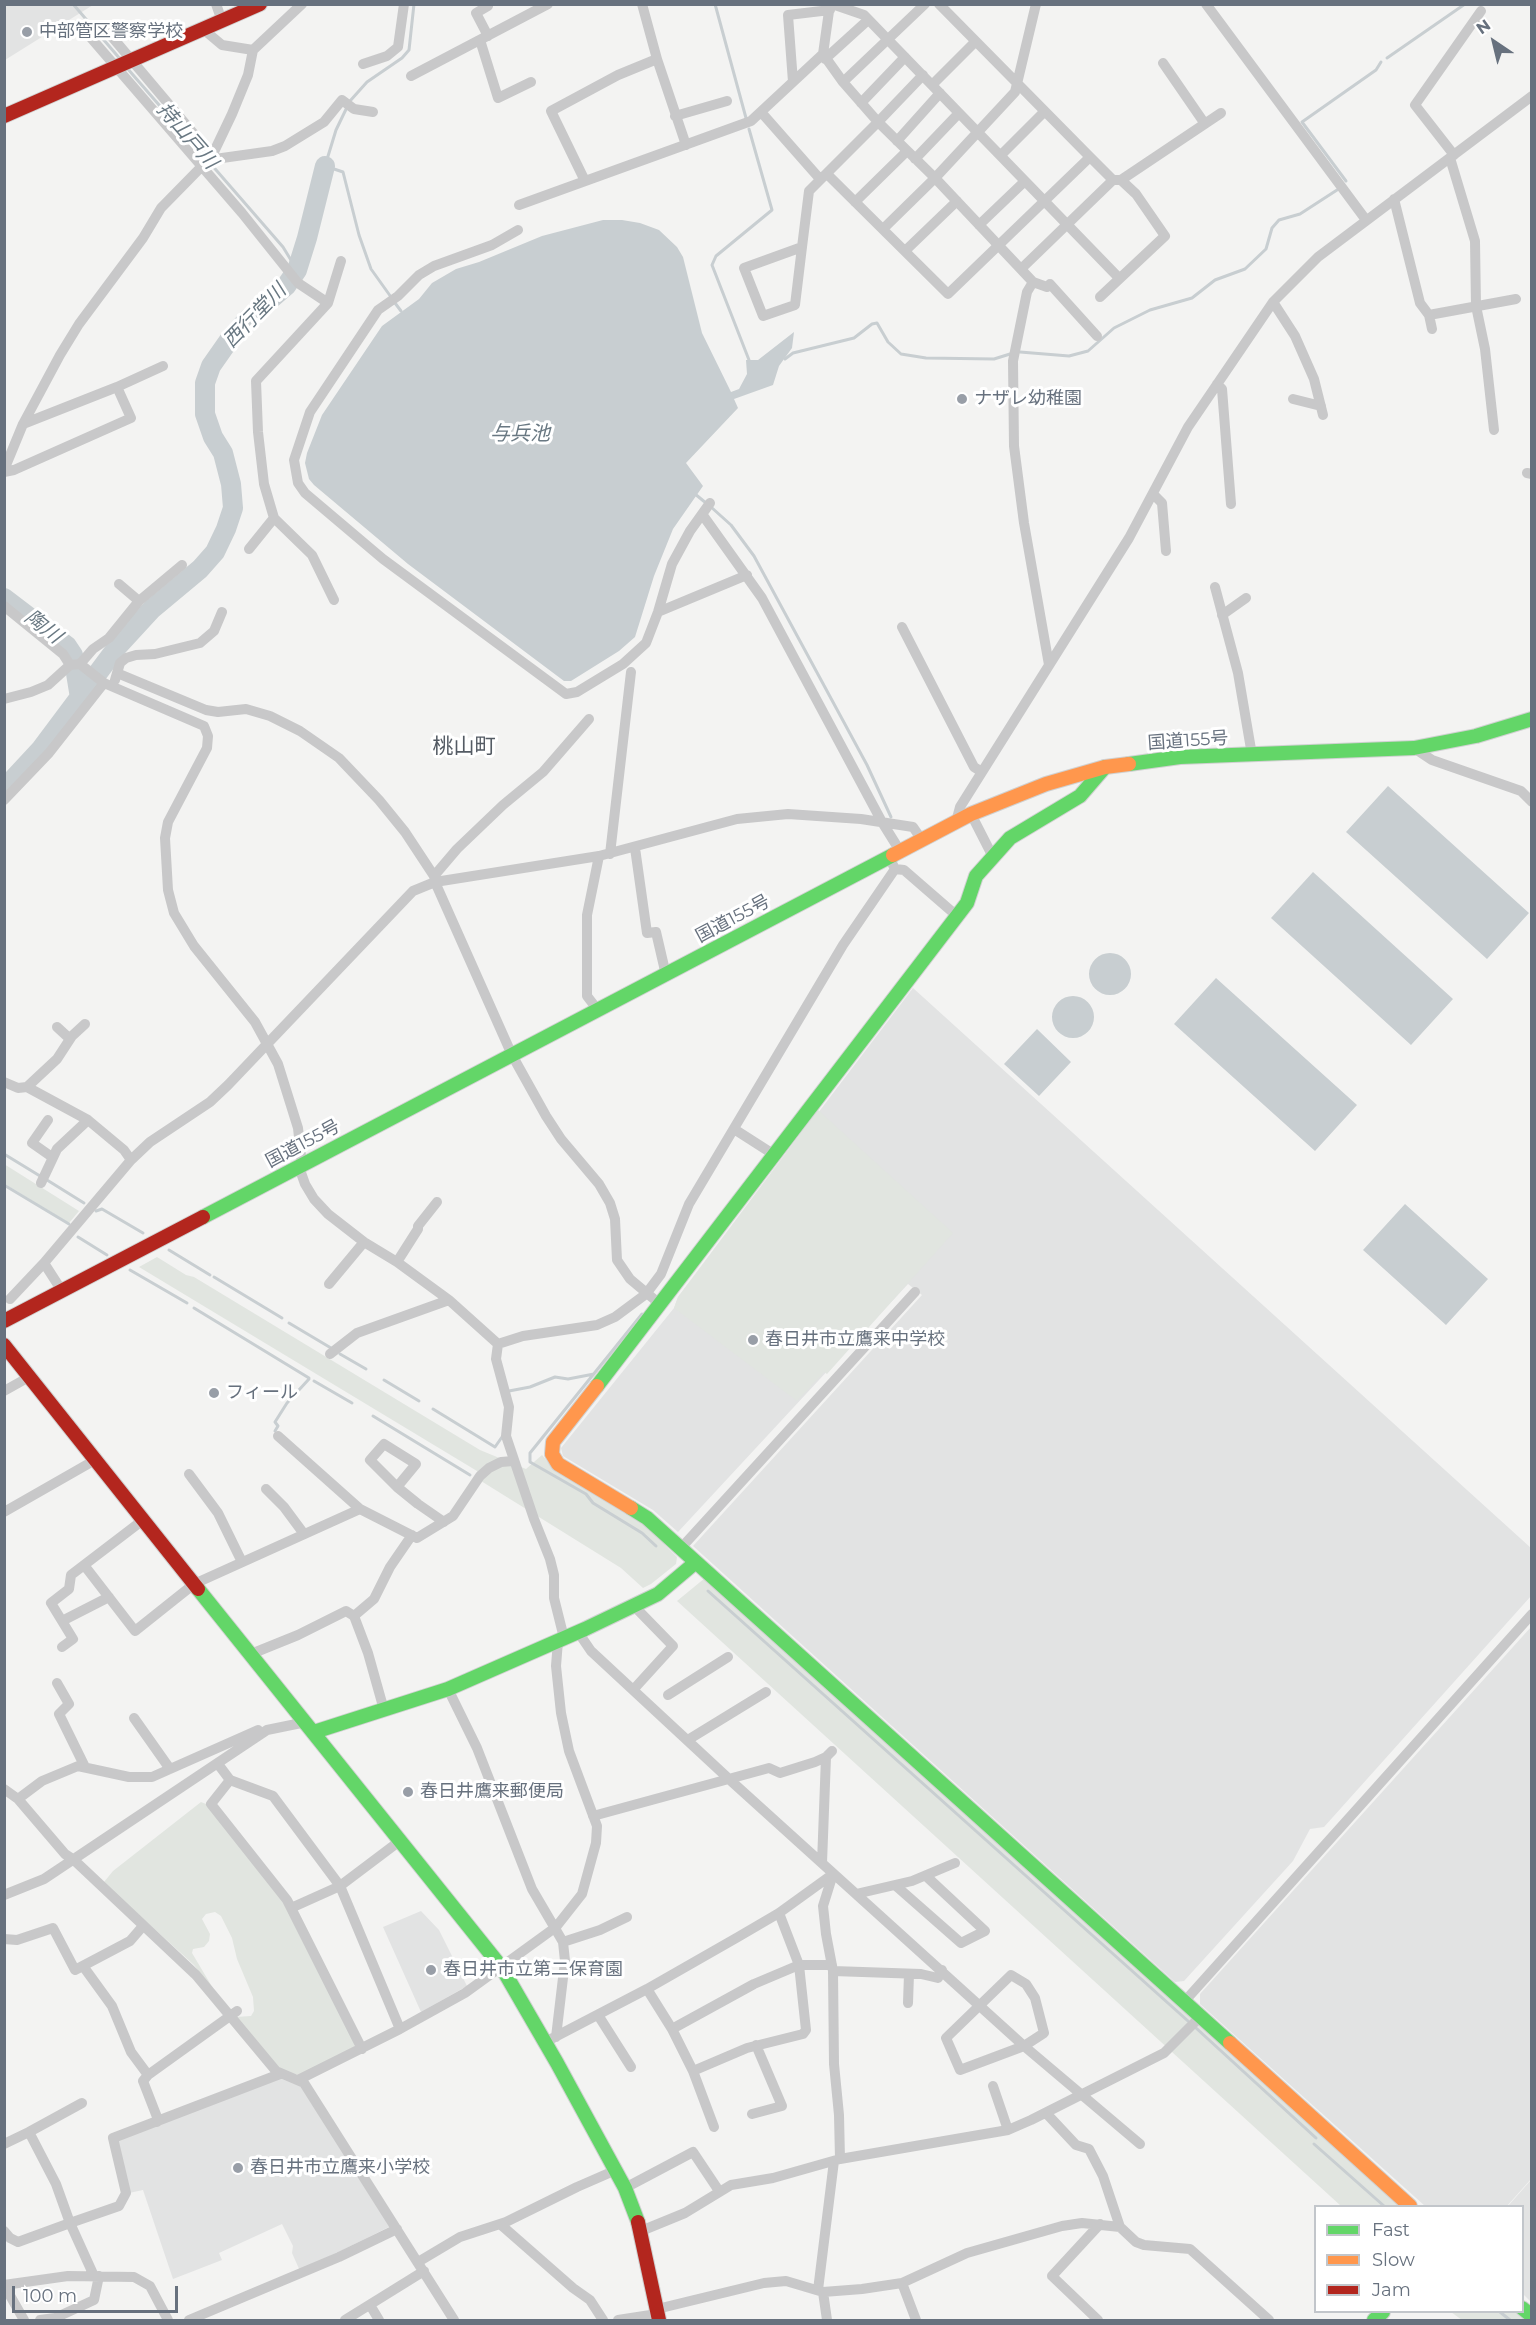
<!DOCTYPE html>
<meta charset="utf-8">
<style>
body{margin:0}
#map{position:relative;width:1536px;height:2325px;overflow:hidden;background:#f3f3f2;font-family:Montserrat,sans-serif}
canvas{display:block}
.frame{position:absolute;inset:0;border:6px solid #67717e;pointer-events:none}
.legend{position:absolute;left:1314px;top:2205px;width:210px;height:108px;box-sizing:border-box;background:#fff;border:2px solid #c2c6cb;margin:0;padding:8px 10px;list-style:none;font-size:18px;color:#67717e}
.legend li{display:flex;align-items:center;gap:12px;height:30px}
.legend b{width:30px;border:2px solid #c2c6cb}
.north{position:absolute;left:1464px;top:12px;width:60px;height:60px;-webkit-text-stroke:4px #fff;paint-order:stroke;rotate:325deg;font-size:16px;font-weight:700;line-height:24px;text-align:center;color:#67717e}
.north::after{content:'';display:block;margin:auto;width:21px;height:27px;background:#67717e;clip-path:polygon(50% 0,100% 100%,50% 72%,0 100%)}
.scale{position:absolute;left:12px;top:2286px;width:166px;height:27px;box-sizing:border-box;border:3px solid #67717e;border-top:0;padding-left:8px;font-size:18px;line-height:21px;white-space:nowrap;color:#67717e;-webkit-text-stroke:4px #fff;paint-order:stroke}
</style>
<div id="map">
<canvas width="1536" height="2325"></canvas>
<div class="frame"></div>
<ul class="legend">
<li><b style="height:8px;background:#63d668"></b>Fast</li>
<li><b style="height:8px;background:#ff974d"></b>Slow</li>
<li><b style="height:8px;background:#b3261e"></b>Jam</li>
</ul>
<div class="north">N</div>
<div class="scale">100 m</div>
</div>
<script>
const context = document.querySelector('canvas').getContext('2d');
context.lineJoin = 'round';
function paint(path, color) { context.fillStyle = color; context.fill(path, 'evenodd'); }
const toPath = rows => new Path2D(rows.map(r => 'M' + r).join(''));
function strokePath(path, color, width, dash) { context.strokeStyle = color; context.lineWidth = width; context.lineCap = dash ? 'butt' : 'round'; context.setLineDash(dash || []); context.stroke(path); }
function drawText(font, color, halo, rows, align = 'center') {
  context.font = font + ' Montserrat,"Noto Sans JP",sans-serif'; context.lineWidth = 6; context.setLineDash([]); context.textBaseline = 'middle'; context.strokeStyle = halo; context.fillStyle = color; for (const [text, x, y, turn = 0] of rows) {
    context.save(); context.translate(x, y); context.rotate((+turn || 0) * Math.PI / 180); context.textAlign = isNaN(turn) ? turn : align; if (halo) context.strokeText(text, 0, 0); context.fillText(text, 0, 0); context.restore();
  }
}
const built = toPath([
 [5,4,93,4,93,5,5,60],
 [913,988,1531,1548,1531,1596,1324,1827,1310,1829,1293,1861,1184,1981,1175,1982,693,1546,922,1295,908,1284,678,1532,653,1510,563,1456,561,1448,674,1308,678,1297],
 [1531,1627,1531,2179,1507,2206,1425,2206,1200,2004,1200,1994],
 [421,1911,439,1930,467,1986,421,2012,383,1927],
 [278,2078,294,2081,301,2087,391,2226,300,2271,292,2253,293,2246,282,2224,219,2253,222,2260,173,2279,143,2190,129,2193,118,2140],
 [1531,2180,1531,2302,1523,2294,1522,2206,1508,2206]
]);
const green = toPath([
 [818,1110,953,1233,827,1374,824,1372,797,1401,674,1308,678,1297],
 [4,1164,79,1211,69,1223,5,1184],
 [157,1257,186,1275,194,1277,480,1450,526,1469,542,1455,553,1468,642,1523,666,1541,664,1544,677,1557,676,1564,651,1584,643,1588,621,1568,481,1481,477,1471,139,1267],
 [705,1578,1400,2206,1341,2206,677,1601],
 [201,1802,206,1804,284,1902,356,2043,354,2047,299,2075,280,2071,235,2017,251,2016,254,2011,253,1997,237,1959,232,1938,221,1916,215,1912,206,1914,202,1919,210,1934,209,1941,204,1947,193,1949,192,1953,217,1995,194,1965,105,1884,104,1882,113,1871],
 [1451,2312,1516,2312,1526,2320,1462,2320]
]);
const water = toPath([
 [603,220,622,220,640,223,659,230,677,247,683,257,702,333,731,392,739,389,747,374,746,360,758,360,794,332,792,348,779,366,773,385,734,399,738,408,686,463,703,486,673,529,654,576,635,637,619,651,571,681,564,681,408,564,314,485,309,479,305,463,307,453,322,415,382,326,419,299,432,283,456,269,479,262,542,236],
 [1388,786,1529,913,1487,959,1346,832],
 [1313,872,1453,999,1411,1045,1271,918],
 '1089 974a21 21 0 1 1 42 0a21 21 0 1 1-42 0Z',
 [1216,978,1357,1105,1315,1151,1174,1024],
 '1052 1017a21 21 0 1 1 42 0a21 21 0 1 1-42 0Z',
 [1037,1029,1071,1062,1039,1096,1004,1064],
 [1405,1204,1488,1279,1446,1325,1363,1250]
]);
const stream = toPath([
 [73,4,121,60],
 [715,4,746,118],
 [1387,58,1465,4],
 [127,68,205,158],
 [749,129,772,210,716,256,712,265,749,360],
 [210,163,283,247,297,270],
 [1346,181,1302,122,1376,70,1381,62],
 [391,297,371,269,359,235,343,172,325,166,336,130,350,101,367,82,402,58,409,50,414,4],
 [395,303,401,311],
 [1020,352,1069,356,1088,351,1114,328,1150,310,1192,298,1215,280,1245,269,1266,249,1272,228,1279,220,1300,214,1337,190],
 [785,359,793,353,854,338,872,324,877,323,888,342,901,354,926,358,994,359,1010,354],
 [695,494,706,503],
 [711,507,731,525,754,556,867,765,891,817],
 [4,1154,40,1176],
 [47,1180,84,1203],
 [4,1185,69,1224],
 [96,1211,102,1209,143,1233],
 [78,1237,107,1255],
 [169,1250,210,1275],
 [130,1270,187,1303],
 [214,1277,282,1318],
 [194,1308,309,1378],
 [642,1314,530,1453,530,1462,586,1494,593,1503,642,1533,656,1546],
 [289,1323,331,1348],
 [340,1354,366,1369],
 [384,1380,419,1401],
 [314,1381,352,1403],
 [509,1391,530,1387,555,1377,568,1379,594,1374],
 [433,1409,495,1447,502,1437],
 [373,1416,470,1475],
 [275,1431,278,1426,275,1422,287,1403,309,1379],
 [708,1591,1188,2021],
 [1196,2028,1316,2138],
 [1314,2144,1384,2206],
 [1500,2312,1510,2320]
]);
const river = toPath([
 [4,598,67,646,73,655,80,698],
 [4,789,41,749,118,646,152,609,200,569,215,552,226,529,233,508,231,484,223,453,213,437,205,414,205,383,211,366,232,336,249,318,286,286,297,270,307,238,325,166]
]);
const street = toPath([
 [216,4,222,21],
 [642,4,657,59,686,145],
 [832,4,864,15,1119,278],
 [939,4,1090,157,1113,180,1121,180,1136,194,1165,236,1100,297],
 [1206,4,1366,220],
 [79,24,242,213,298,283,328,303],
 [102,25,215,159,272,151,285,146,324,122,342,100,354,109,373,112],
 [488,36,476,13,488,6],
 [480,40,498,98,531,82],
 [253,50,302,4],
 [823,54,843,82,878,122,935,178,1033,282,1047,287,1050,284,1097,336],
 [825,59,868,20],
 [1163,63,1205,124],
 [363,64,387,56,398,47,404,4],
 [411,76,548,4],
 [793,82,788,15,830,10],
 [843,82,925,4],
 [932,85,975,42],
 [861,103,905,57],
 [761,112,820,179],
 [675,116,727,101],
 [897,141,940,93],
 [1001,155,1044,112],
 [1454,155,1415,105,1481,11],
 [1450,158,1475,241,1476,306,1485,349,1494,430],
 [915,159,959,113],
 [827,174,948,294,1090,157],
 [1121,180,1221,113],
 [585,181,551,111,618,75,657,59],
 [1394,199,1420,303,1429,315,1516,299],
 [855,202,907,151],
 [519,205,751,121,823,54,830,4],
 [979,225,1025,181],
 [883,229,935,178,1015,92,1036,4],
 [518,230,492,245,434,266,419,275,398,296,378,310,310,412,294,460,298,483,305,493,383,559,566,694,577,692,623,664,646,643,658,612,672,564,690,531,710,503],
 [802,247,744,268,763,316,795,305,802,247,809,191,878,122,923,75],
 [905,251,957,201],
 [1021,269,1113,180],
 [1033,282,1027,292,1013,361,1014,446,1024,523,1049,665],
 [1273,302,1295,336,1314,379,1323,415],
 [1429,315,1432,329],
 [1217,384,1222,389,1231,504],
 [117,387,163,366],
 [1293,399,1321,406],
 [4,470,23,424,60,355,79,324,143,238,161,208,212,156,232,114,248,75,253,50,222,45,203,29],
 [4,472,14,470,131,418,117,387,23,424],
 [1527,473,1532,474],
 [1153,494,1162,503,1166,551],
 [702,514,762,598,882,822,900,851],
 [249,549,274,518],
 [119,584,139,601],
 [1215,587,1238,673,1252,755],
 [334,600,312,555,274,518,264,484,258,432,256,381,328,303,341,261],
 [4,606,63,654,70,665],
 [658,612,747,575],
 [1222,615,1246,598],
 [902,627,974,767,982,772],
 [80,664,104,683,204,726,208,736,207,748,168,822,165,838,168,890,174,913,194,946,255,1022,278,1064,298,1128,302,1165],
 [117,673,206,710,218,712,246,709,270,716,300,731,339,758,379,800,405,832,434,876,435,882,512,1055,546,1116,561,1139,599,1184,610,1203,615,1219,617,1260,630,1279,661,1305],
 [115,680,120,663,126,658,136,655,155,654,200,643,214,631,222,612],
 [4,699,31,692,48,685,70,665,80,664,93,649,109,638,139,601,182,565],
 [1414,748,1432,760,1521,791,1532,802],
 [4,800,49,753,104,683],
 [971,814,993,857],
 [956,822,960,807,1129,538,1188,427,1273,302,1318,257,1532,96],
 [635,848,647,933,656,932,666,975],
 [610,854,631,672],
 [895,869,904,870,957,916],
 [434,876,457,849,503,805,543,772,589,719],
 [597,1009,587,996,587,915,599,856],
 [57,1027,70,1039],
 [4,1082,18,1088,27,1087,88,1120,124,1150,131,1160],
 [27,1087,57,1059,72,1036,85,1024],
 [48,1120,32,1143,52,1157],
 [734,1129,773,1154],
 [299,1167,305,1184,314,1199,328,1214,364,1242,397,1262,449,1300,498,1344,496,1359,509,1407,506,1436,534,1519,550,1559,554,1575,554,1598,564,1638],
 [41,1183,57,1149,88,1120],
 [397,1262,418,1229,418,1226,437,1202],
 [329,1284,364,1242],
 [62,1291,44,1263,131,1160,150,1142,210,1102,228,1085,413,891,435,882,599,856,737,819,788,814,861,819,913,827,922,840],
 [10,1299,44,1263],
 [498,1344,523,1336,597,1325,615,1317,646,1294,661,1274,689,1204,843,945,895,869,889,857],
 [330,1354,357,1333,449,1300],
 [4,1391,29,1377],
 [278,1436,360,1509],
 [189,1474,218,1513,242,1562],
 [397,1487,416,1464,384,1444,370,1460,397,1487,418,1504,444,1522],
 [266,1489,284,1507,304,1534],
 [4,1512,95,1460],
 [681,1548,915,1292],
 [84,1565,135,1631,194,1584,360,1509,417,1538,453,1516,480,1476,489,1468,501,1462,513,1461],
 [354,1616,374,1599,390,1567,412,1535],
 [62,1621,109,1597],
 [578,1632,591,1651,730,1780,1024,2046,1140,2144],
 [62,1647,73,1639,51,1603,69,1589,71,1575,143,1520],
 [251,1654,298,1635,346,1611,354,1616,368,1653,384,1710],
 [57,1683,69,1704,59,1714,85,1767],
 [448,1689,477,1748,532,1889,563,1942,565,1961,556,2037],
 [633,1690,673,1646,634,1606],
 [668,1695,728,1657],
 [134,1718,170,1769],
 [691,1738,766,1692],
 [218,1764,230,1780,273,1796,340,1886,400,2029],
 [230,1780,211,1804,287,1900,362,2049],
 [4,1789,18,1799,65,1854,74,1860,196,1975,276,2071,304,2083,454,2320],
 [18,1799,42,1781,78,1766,129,1777,152,1777,258,1730],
 [593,1816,769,1768,780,1773,815,1762,826,1757,832,1751],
 [822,1863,826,1757],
 [833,1874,823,1906,826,1934,833,1971,834,2064,839,2115,840,2159],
 [895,1885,961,1943,985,1931,926,1876],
 [856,1894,912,1881,955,1863],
 [4,1895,44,1879,267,1730,306,1722],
 [291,1908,340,1886,401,1840],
 [4,1939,17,1940,53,1928,75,1970,130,1941,143,1926],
 [563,1942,600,1930,627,1917],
 [83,1966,112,2006,131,2052,148,2075],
 [833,1971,921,1974,938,1978,942,1970],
 [1011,1975,1026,1984,1035,1998,1044,2033,1024,2046,960,2070,946,2038,1011,1975],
 [647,1989,672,2029,693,2071,714,2127],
 [1184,2002,1532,1614],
 [908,2003,909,1974],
 [598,2015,631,2067],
 [672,2029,754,1984,799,1965,779,1913],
 [551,2039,647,1989,738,1937,779,1913,833,1874],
 [693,2071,747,2048,803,2034,806,2030,799,1965,832,1965],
 [298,2080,400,2029,465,1993,556,1927,582,1894,596,1843,597,1826,569,1751,561,1713,556,1666,558,1641],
 [993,2086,1008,2130],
 [1046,2113,1076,2145,1089,2149,1103,2176,1120,2227],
 [752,2114,782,2106,756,2045],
 [157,2122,157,2117,143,2081,148,2075,237,2011],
 [29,2132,82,2103],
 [4,2144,29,2132,56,2184,70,2223,18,2242,10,2238,4,2231],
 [625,2188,693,2152,719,2191],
 [500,2224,573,2288,590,2300,603,2320],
 [641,2231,685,2213,731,2185,773,2178,840,2159,1008,2130,1031,2120,1164,2053,1200,2017],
 [418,2262,460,2237,506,2222,577,2187,616,2170],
 [94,2276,70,2223,119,2206,126,2193,113,2138,280,2074],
 [902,2283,916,2320],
 [4,2285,68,2276,134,2277,150,2286,168,2320],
 [4,2285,24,2320],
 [818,2290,834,2161],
 [823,2292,827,2320],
 [370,2305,379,2320],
 [657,2309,764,2283,786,2281,823,2292,862,2289,902,2283,967,2253,1062,2226,1082,2223,1120,2227,1136,2242,1144,2245,1190,2249,1269,2320],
 [40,2320,55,2318,94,2300,99,2276],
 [189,2320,339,2257,397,2229],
 [345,2320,424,2271],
 [618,2320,657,2314],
 [1098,2320,1052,2276,1100,2224]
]);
const fast = toPath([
 [1129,764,1180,757,1414,748,1476,736,1532,719],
 [203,1217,893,855],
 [597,1386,967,903,976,876,1010,838,1080,796,1105,767],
 [631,1508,647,1518,1230,2043],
 [198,1589,502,1968,557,2063,625,2188,638,2222],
 [314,1732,448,1689,585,1629,658,1594,696,1562],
 [1522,2308,1532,2316],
 [1374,2320,1383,2312]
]);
const slow = toPath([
 [893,855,971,814,1046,784,1105,767,1129,764],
 [597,1386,553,1442,552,1454,558,1464,631,1508],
 [1230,2043,1410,2206]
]);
const jam = toPath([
 [4,116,260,4],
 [4,1321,203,1217],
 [4,1345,198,1589],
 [638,2222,659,2320]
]);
const markers = [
 [27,32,6,"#989ea7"],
 [962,399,6,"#989ea7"],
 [753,1340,6,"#989ea7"],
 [214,1393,6,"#989ea7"],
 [408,1792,6,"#989ea7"],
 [431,1970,6,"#989ea7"],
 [238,2168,6,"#989ea7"]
];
const poiNames = [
 ["中部管区警察学校",39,32],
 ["ナザレ幼稚園",974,399],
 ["春日井市立鷹来中学校",765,1340],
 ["フィール",226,1393],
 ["春日井鷹来郵便局",420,1792],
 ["春日井市立第二保育園",443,1970],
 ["春日井市立鷹来小学校",250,2168]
];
const streetNames = [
 ["国道155号",1188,741,-4],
 ["国道155号",733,919,-28],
 ["国道155号",303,1144,-28]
];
const waterNames = [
 ["持山戸川",187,136,49],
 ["西行堂川",255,316,-46],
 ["与兵池",520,434],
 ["陶川",43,627,38]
];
const quarterNames = [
 ["桃山町",464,747]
];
paint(built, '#e2e3e3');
paint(green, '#e1e5e0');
paint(water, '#c8ced1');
strokePath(stream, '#c8ced1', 3);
strokePath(river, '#c8ced1', 20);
strokePath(fast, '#d0d1d1', 16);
strokePath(slow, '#d0d1d1', 16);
strokePath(jam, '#d0d1d1', 16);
strokePath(street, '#c8c8c9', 10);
strokePath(fast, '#63d668', 14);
strokePath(slow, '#ff974d', 14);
strokePath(jam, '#b3261e', 14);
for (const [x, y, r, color] of markers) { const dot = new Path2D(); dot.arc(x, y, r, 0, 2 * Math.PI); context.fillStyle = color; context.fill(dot); strokePath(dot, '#fff', 2); }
drawText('18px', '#67717e', '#fff', poiNames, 'left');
drawText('18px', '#67717e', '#fff', streetNames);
drawText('italic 20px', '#697882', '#fff', waterNames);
drawText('21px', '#545b64', '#fff', quarterNames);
</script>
